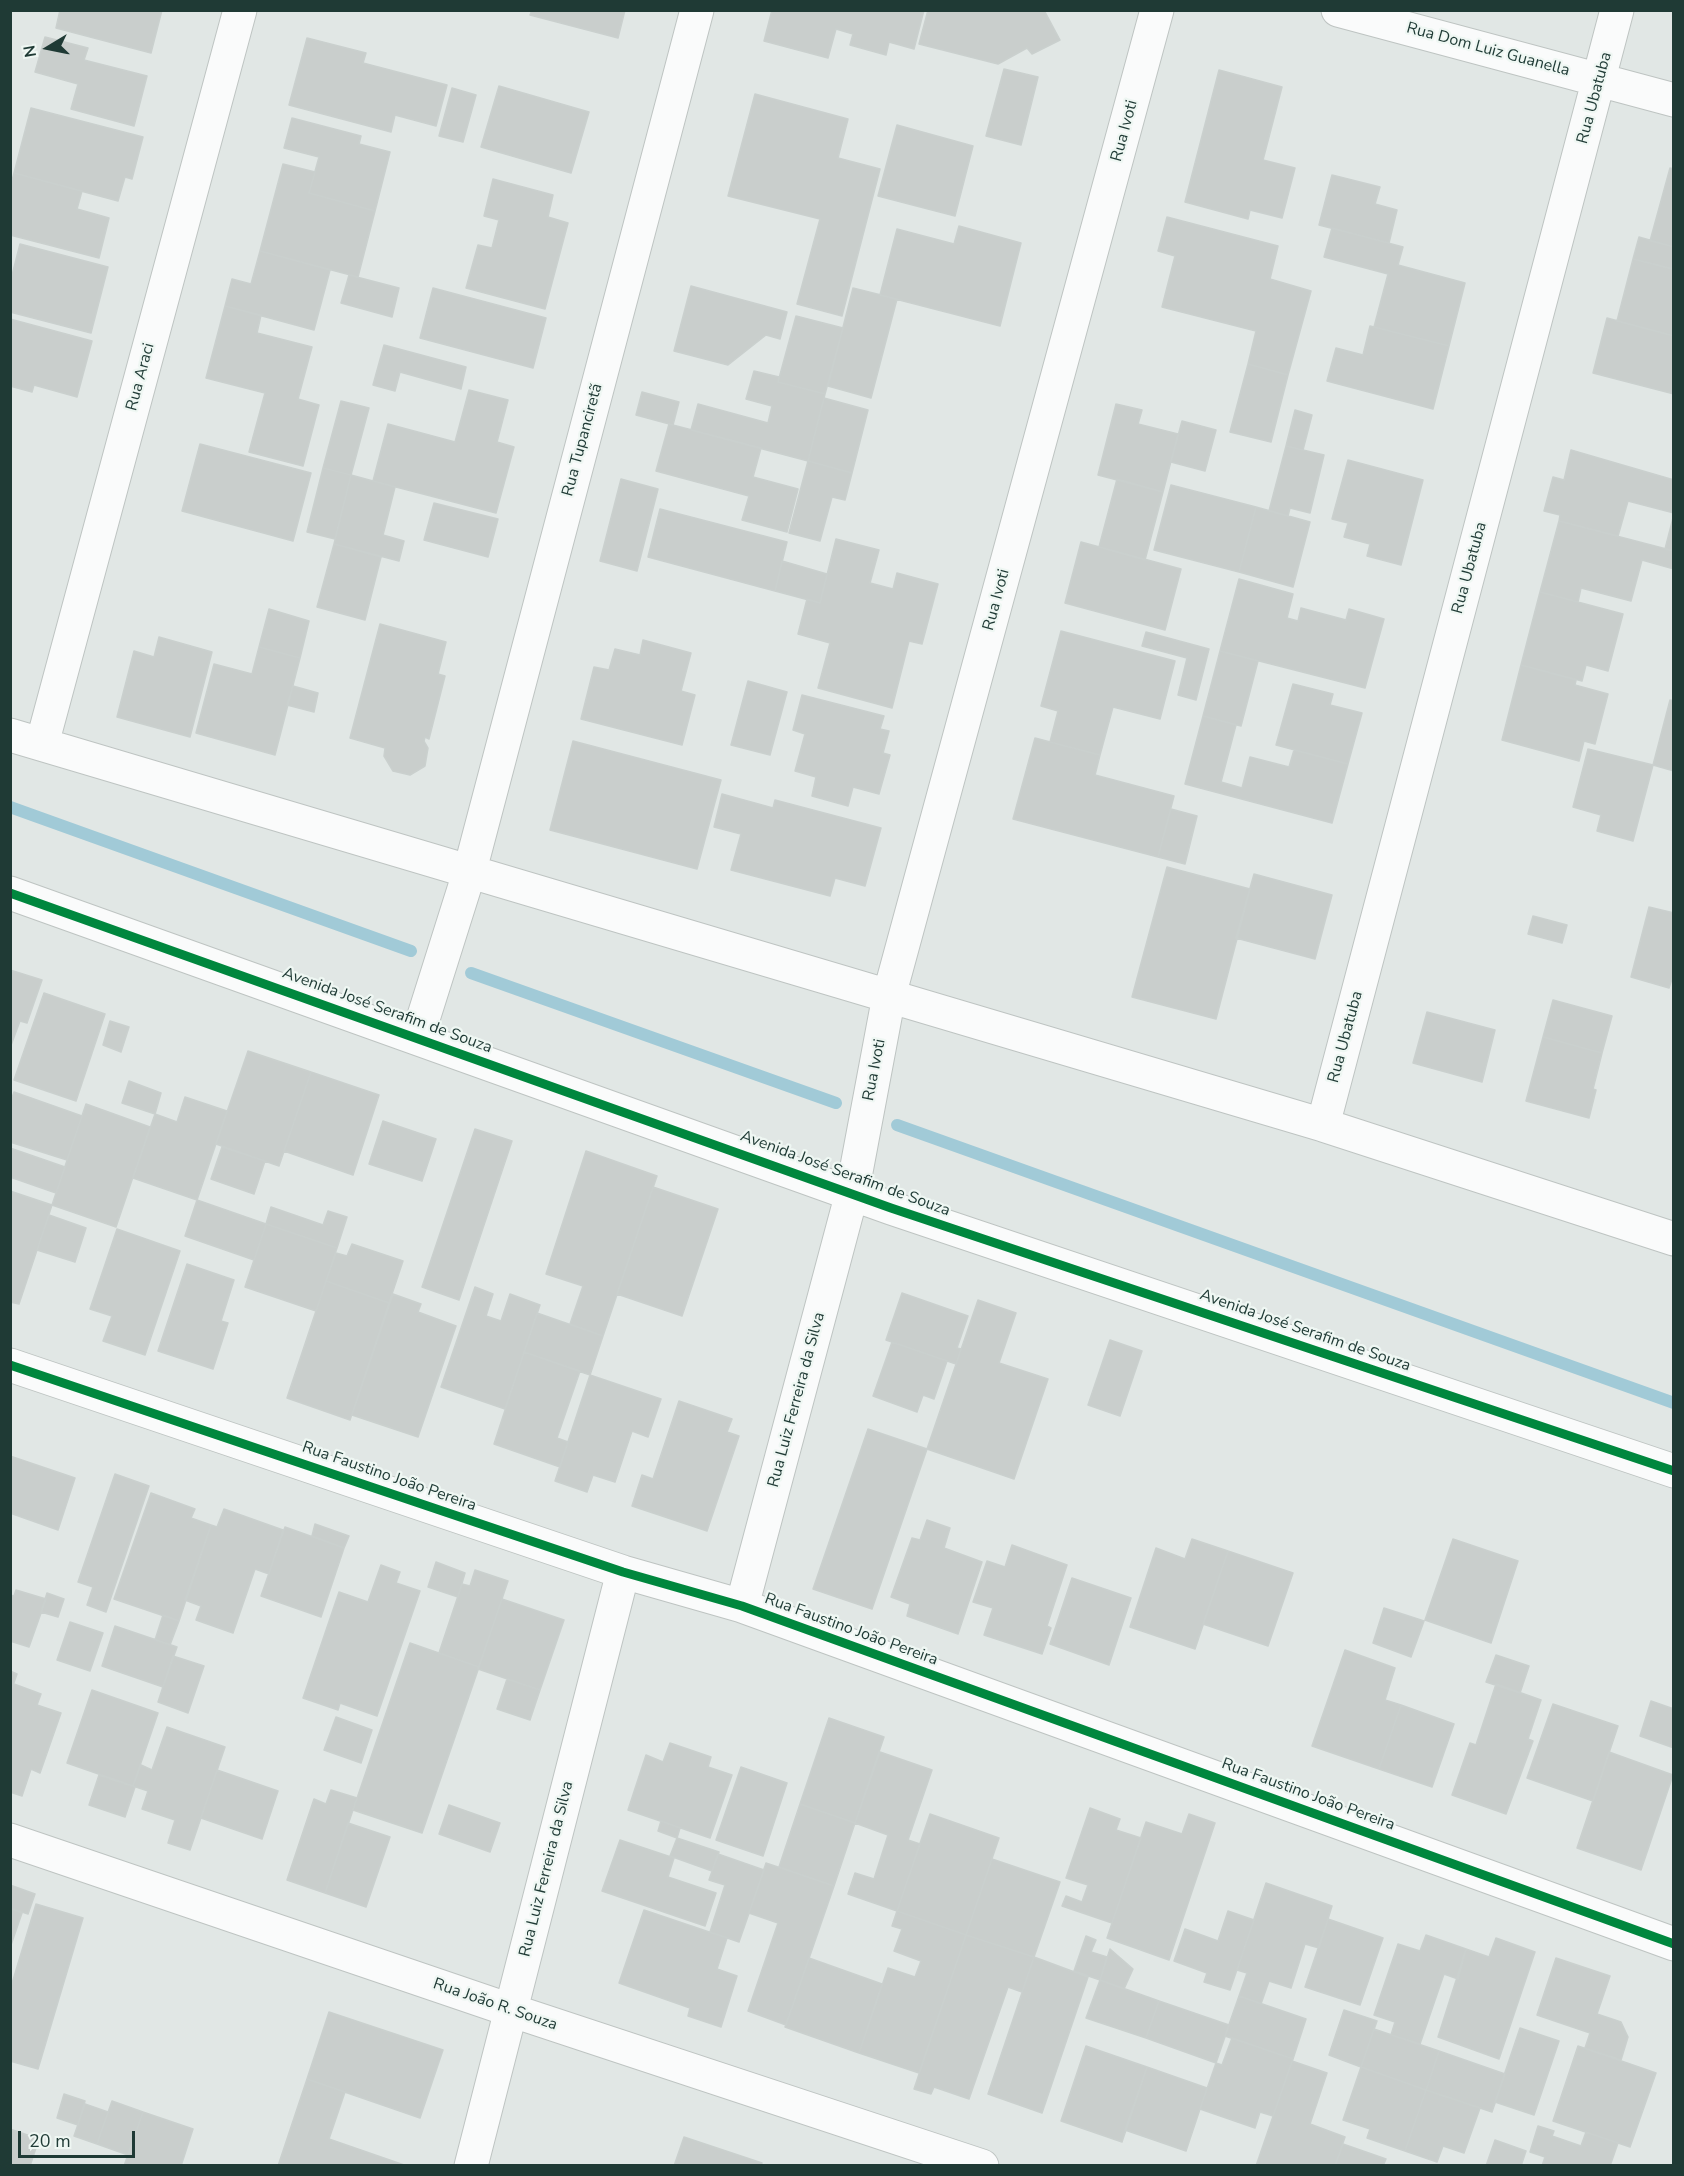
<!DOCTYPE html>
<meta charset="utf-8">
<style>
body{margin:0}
#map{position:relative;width:1684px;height:2176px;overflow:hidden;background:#e1e7e5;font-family:"Nunito Sans",sans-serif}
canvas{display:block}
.frame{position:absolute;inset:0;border:12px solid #1f3a35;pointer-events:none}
.north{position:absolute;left:18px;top:18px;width:60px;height:60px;-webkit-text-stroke:4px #eff7f3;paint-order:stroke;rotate:260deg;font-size:16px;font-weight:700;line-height:24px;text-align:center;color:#1f3a35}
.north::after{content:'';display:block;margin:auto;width:21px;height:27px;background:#1f3a35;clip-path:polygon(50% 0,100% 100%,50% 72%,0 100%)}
.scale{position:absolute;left:18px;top:2131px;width:117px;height:27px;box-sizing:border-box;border:3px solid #1f3a35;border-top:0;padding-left:8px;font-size:18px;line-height:21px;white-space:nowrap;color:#1f3a35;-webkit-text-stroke:4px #eff7f3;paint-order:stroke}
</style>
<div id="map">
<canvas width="1684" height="2176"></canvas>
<div class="frame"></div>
<div class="north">N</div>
<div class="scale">20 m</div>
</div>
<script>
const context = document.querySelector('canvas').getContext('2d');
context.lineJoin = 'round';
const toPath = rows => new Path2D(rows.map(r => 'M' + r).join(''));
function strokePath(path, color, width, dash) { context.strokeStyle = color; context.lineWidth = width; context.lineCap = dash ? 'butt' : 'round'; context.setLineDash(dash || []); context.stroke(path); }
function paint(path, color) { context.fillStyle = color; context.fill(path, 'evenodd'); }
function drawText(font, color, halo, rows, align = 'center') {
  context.font = font + ' "Nunito Sans",sans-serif'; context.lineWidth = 4.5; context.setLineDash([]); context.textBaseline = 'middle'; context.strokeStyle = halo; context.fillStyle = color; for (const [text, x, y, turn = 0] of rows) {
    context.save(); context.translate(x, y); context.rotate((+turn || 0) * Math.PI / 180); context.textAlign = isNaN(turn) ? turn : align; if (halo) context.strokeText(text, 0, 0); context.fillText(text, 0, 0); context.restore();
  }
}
const stream = toPath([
 [10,807,411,951],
 [471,973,836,1103],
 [897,1125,1674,1403]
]);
const building = toPath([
 [60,10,162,10,151,53,56,28,60,10],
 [532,10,625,10,618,38,530,15,532,10],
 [772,10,924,10,914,49,889,42,886,55,850,45,853,34,836,29,828,58,764,41,772,10],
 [928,10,1044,10,1060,40,1032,54,1027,48,998,64,919,44,928,10],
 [45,37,88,48,84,60,147,76,134,126,71,109,78,84,35,72,45,37],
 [307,38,366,53,363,63,447,85,436,126,395,115,391,132,289,105,307,38],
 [1004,69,1038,77,1021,145,986,136,1004,69],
 [1219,70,1282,87,1263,160,1295,168,1282,218,1250,210,1248,219,1185,202,1219,70],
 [499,86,589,112,571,173,481,147,499,86],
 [452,88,476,95,463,142,439,136,452,88],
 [755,94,848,119,838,158,880,169,842,316,797,304,820,219,728,196,755,94],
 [31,108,143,137,132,179,125,177,118,201,14,173,31,108],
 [292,118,361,136,359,144,390,152,375,211,309,193,319,157,284,148,292,118],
 [897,125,973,146,955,216,878,196,897,125],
 [283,164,315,172,309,193,375,211,358,277,260,251,283,164],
 [1670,168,1674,169,1674,247,1650,241,1670,168],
 [14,173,82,191,77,209,109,218,99,258,10,235,10,188,14,173],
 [1332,175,1380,187,1375,204,1397,210,1389,243,1319,225,1332,175],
 [493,179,553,195,548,217,568,223,545,309,466,288,478,245,492,248,499,220,484,216,493,179],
 [1167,217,1278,246,1270,279,1311,291,1288,375,1248,364,1256,331,1162,307,1175,256,1158,251,1167,217],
 [959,226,1021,243,1000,326,880,295,897,229,954,244,959,226],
 [1332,228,1403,247,1398,265,1465,283,1449,346,1374,327,1388,274,1324,257,1332,228],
 [1639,237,1674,247,1672,269,1633,259,1639,237],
 [20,244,108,267,91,333,10,312,10,283,20,244],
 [260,251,330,270,314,330,225,306,232,279,251,284,260,251],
 [1633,259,1674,269,1674,336,1617,321,1633,259],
 [349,275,399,288,392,317,341,303,349,275],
 [691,286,787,312,780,339,766,335,728,365,674,351,691,286],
 [433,288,546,318,533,368,420,338,433,288],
 [853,288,897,299,871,398,828,386,853,288],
 [225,306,261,315,257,333,312,347,298,399,319,405,303,466,249,452,265,393,206,378,225,306],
 [796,316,843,328,825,394,778,382,796,316],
 [1607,318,1674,336,1674,394,1593,373,1607,318],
 [10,319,92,341,77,397,34,385,32,392,10,386,10,319],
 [1370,326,1449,346,1433,409,1327,381,1336,348,1363,355,1370,326],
 [384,345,466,367,461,389,400,372,395,391,373,385,384,345],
 [1248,364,1288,375,1271,442,1230,432,1248,364],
 [754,371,779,377,778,382,825,394,808,461,691,430,698,404,768,423,772,406,746,399,754,371],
 [469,390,508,400,497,442,514,447,496,513,373,481,388,424,455,442,469,390],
 [642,392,679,402,673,425,636,415,642,392],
 [824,398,868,410,852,473,808,461,824,398],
 [341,401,369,408,351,475,323,468,341,401],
 [1116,404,1142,410,1138,424,1178,434,1163,492,1098,475,1116,404],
 [1295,410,1312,415,1303,450,1286,446,1295,410],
 [1182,421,1216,430,1205,471,1171,462,1182,421],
 [669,424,761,448,753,477,798,489,787,532,742,520,749,496,656,471,669,424],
 [200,444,311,473,293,541,182,511,200,444],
 [1286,446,1324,455,1310,513,1290,508,1288,516,1269,511,1286,446],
 [1571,450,1674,480,1674,513,1628,501,1618,536,1559,521,1560,515,1544,511,1553,477,1564,480,1571,450],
 [1348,460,1423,480,1401,565,1367,556,1370,544,1344,537,1348,523,1332,519,1348,460],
 [808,461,852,473,845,500,832,497,820,541,789,533,808,461],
 [323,468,351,475,335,539,307,532,323,468],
 [351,475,395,487,383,535,404,541,399,561,334,544,351,475],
 [621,479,658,489,637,571,600,561,621,479],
 [1117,479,1163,492,1145,560,1099,547,1117,479],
 [1171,485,1256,507,1239,572,1154,550,1171,485],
 [434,503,498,519,488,557,424,540,434,503],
 [1256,507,1310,522,1293,587,1239,572,1256,507],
 [660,509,787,542,775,591,648,557,660,509],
 [1674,514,1674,551,1665,549,1674,514],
 [1559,521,1674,551,1674,569,1642,560,1631,601,1581,588,1578,602,1540,592,1559,521],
 [836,539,879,550,870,583,893,589,897,573,938,584,922,644,909,641,892,708,818,688,830,643,798,634,807,599,820,603,836,539],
 [1081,542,1181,569,1165,630,1065,603,1081,542],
 [334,544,381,557,365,620,317,607,334,544],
 [782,561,827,574,820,603,775,591,782,561],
 [1239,579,1293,594,1287,618,1298,621,1301,608,1346,620,1349,609,1384,619,1365,688,1220,651,1239,579],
 [1540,592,1623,614,1608,671,1586,665,1582,681,1521,665,1540,592],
 [269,609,309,621,300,658,259,647,269,609],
 [380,624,446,642,438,674,445,676,429,739,425,737,424,741,428,748,425,766,410,775,393,771,384,756,385,748,350,738,380,624],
 [1061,631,1175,661,1160,719,1113,707,1100,755,1050,742,1058,711,1041,706,1061,631],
 [1146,632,1209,649,1196,700,1178,695,1187,658,1142,646,1146,632],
 [159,637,212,652,190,737,117,717,134,651,154,657,159,637],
 [643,640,691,653,681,691,695,695,682,745,581,719,594,667,609,670,615,649,640,655,643,640],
 [259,647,300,658,275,755,196,733,214,664,252,674,259,647],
 [1220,651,1258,661,1241,726,1203,716,1220,651],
 [1521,665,1576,680,1575,685,1608,694,1595,744,1584,741,1579,761,1502,740,1521,665],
 [748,681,787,692,770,755,731,745,748,681],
 [1293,684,1333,694,1330,705,1362,713,1348,764,1276,745,1293,684],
 [293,686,318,693,314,712,287,705,293,686],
 [802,695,884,716,880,729,889,731,883,753,890,755,879,794,853,787,848,806,812,796,816,777,795,771,805,734,793,730,802,695],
 [1670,700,1674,701,1674,771,1653,765,1670,700],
 [1203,716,1236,725,1221,782,1242,788,1250,757,1289,767,1294,750,1348,764,1332,823,1185,784,1203,716],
 [1035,738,1100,755,1095,775,1174,796,1158,857,1013,819,1035,738],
 [573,741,721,780,697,869,550,830,573,741],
 [1588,749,1653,765,1633,841,1597,831,1601,815,1573,807,1588,749],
 [722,794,773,808,775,800,881,828,865,886,835,878,830,896,731,870,741,834,714,827,722,794],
 [1171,809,1197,816,1185,864,1158,857,1171,809],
 [1167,867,1250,889,1216,1019,1132,997,1167,867],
 [1254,874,1332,895,1315,959,1236,938,1254,874],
 [1649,907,1674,913,1674,973,1669,988,1631,977,1649,907],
 [1533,916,1567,925,1562,943,1528,934,1533,916],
 [10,970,42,980,27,1023,20,1021,10,1048,10,970],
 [44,993,105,1014,76,1101,14,1080,44,993],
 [1553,1000,1612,1016,1602,1053,1543,1037,1553,1000],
 [1427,1012,1495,1030,1482,1082,1413,1063,1427,1012],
 [110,1021,129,1027,121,1052,103,1045,110,1021],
 [1543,1037,1602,1053,1593,1089,1596,1090,1589,1118,1526,1101,1543,1037],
 [248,1051,311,1072,279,1166,216,1144,248,1051],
 [311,1072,379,1095,353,1175,284,1151,311,1072],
 [129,1081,161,1093,155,1114,122,1103,129,1081],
 [14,1092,82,1116,67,1160,10,1142,10,1103,14,1092],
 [185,1097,227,1111,197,1200,133,1178,155,1114,177,1122,185,1097],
 [86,1104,150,1127,116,1227,52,1205,86,1104],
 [383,1121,436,1139,422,1181,369,1164,383,1121],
 [475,1129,512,1141,459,1300,422,1287,475,1129],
 [222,1147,265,1161,254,1194,211,1179,222,1147],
 [10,1148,65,1167,56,1193,10,1177,10,1148],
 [586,1151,657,1176,603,1336,570,1324,583,1286,546,1274,586,1151],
 [653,1187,718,1209,682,1316,617,1294,653,1187],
 [10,1191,52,1205,19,1304,10,1302,10,1191],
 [197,1200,266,1224,254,1260,185,1236,197,1200],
 [271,1207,323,1225,328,1211,347,1217,337,1248,266,1224,271,1207],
 [49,1215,86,1228,75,1262,37,1250,49,1215],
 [266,1224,337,1248,316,1311,245,1287,266,1224],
 [117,1229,180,1251,145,1355,103,1341,112,1316,90,1309,117,1229],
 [352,1244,403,1261,389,1303,326,1281,336,1253,347,1256,352,1244],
 [187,1264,234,1280,221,1321,228,1323,213,1369,158,1351,187,1264],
 [326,1281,389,1303,350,1420,287,1398,326,1281],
 [475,1287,493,1294,486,1316,501,1321,510,1294,540,1305,505,1409,441,1387,475,1287],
 [902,1293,968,1316,957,1348,961,1349,956,1364,886,1340,902,1293],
 [393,1294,421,1304,418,1312,456,1326,418,1437,352,1415,393,1294],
 [978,1300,1016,1313,999,1363,1048,1379,1014,1479,927,1449,978,1300],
 [537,1313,603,1336,590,1375,524,1352,537,1313],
 [1110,1340,1142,1351,1120,1416,1088,1405,1110,1340],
 [892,1342,947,1361,934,1399,923,1395,917,1412,873,1396,892,1342],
 [524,1352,580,1371,557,1438,568,1442,560,1467,494,1444,524,1352],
 [590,1375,661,1399,648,1437,632,1431,615,1482,593,1475,587,1492,555,1481,590,1375],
 [679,1401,732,1419,727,1432,739,1436,707,1531,632,1506,642,1475,653,1479,679,1401],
 [868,1429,927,1449,872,1609,813,1589,868,1429],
 [10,1456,75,1478,58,1530,10,1513,10,1456],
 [115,1474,149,1486,106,1612,87,1605,93,1587,78,1582,115,1474],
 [151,1493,195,1509,191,1518,211,1525,179,1621,114,1599,151,1493],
 [224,1509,283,1530,269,1574,255,1569,233,1633,196,1620,201,1606,185,1600,211,1525,217,1527,224,1509],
 [927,1520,950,1528,944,1548,982,1562,958,1634,907,1616,910,1604,891,1597,912,1538,920,1540,927,1520],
 [315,1524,349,1536,344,1548,312,1536,315,1524],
 [285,1527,344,1548,321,1617,261,1596,285,1527],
 [1192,1539,1228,1551,1195,1649,1130,1627,1156,1548,1185,1559,1192,1539],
 [1453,1539,1518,1561,1491,1643,1425,1620,1453,1539],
 [1012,1545,1067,1565,1047,1626,1051,1628,1042,1654,984,1635,993,1608,973,1602,987,1561,1005,1567,1012,1545],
 [1228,1551,1293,1573,1268,1646,1203,1624,1228,1551],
 [436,1562,465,1573,458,1597,428,1587,436,1562],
 [381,1565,400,1572,396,1583,420,1591,377,1716,340,1703,338,1710,303,1698,339,1592,368,1602,381,1565],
 [475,1570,508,1581,479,1667,439,1653,462,1584,470,1586,475,1570],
 [1072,1578,1131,1598,1109,1665,1050,1644,1072,1578],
 [16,1590,46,1599,29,1647,10,1641,10,1595,14,1596,16,1590],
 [47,1593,64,1599,58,1617,41,1612,47,1593],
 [502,1599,564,1620,540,1690,478,1669,502,1599],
 [1384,1608,1424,1621,1411,1657,1373,1643,1384,1608],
 [163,1615,179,1621,170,1645,155,1640,163,1615],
 [70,1622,103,1633,90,1671,57,1660,70,1622],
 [115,1626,177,1647,163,1687,102,1666,115,1626],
 [410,1643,479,1667,422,1833,353,1810,410,1643],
 [1345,1650,1395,1668,1385,1700,1401,1705,1379,1769,1312,1746,1345,1650],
 [1496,1655,1529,1666,1520,1693,1486,1682,1496,1655],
 [173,1656,204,1666,188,1713,158,1702,173,1656],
 [10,1671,17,1674,10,1694,10,1671],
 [507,1679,540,1690,530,1720,497,1709,507,1679],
 [14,1684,41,1694,37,1705,61,1713,40,1773,31,1769,22,1796,10,1792,10,1694,14,1684],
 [1496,1684,1541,1700,1528,1739,1533,1741,1506,1814,1452,1795,1470,1743,1476,1745,1496,1684],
 [92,1690,158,1713,133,1786,67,1763,92,1690],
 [1651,1701,1674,1709,1674,1748,1640,1736,1651,1701],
 [1553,1704,1618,1726,1593,1801,1527,1778,1553,1704],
 [1401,1705,1454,1724,1432,1787,1379,1769,1401,1705],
 [336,1717,372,1730,361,1763,324,1750,336,1717],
 [829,1718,884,1737,855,1823,800,1804,829,1718],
 [167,1727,225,1747,190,1850,168,1843,175,1820,142,1809,148,1791,133,1786,141,1765,152,1770,167,1727],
 [670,1743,711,1757,708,1767,732,1775,710,1838,628,1810,646,1755,663,1762,670,1743],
 [880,1752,932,1770,908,1840,920,1844,897,1911,848,1894,855,1873,874,1879,888,1835,855,1823,880,1752],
 [1609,1752,1673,1775,1641,1870,1577,1848,1609,1752],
 [741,1767,787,1783,763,1856,716,1840,741,1767],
 [217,1770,278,1791,262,1839,201,1818,217,1770],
 [99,1775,135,1787,125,1817,89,1805,99,1775],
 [331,1790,357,1798,325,1893,287,1880,314,1799,326,1804,331,1790],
 [800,1804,855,1823,834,1886,779,1867,800,1804],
 [449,1805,500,1823,490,1852,439,1834,449,1805],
 [1090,1808,1120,1819,1116,1830,1141,1838,1112,1923,1062,1906,1066,1896,1082,1902,1088,1885,1066,1878,1090,1808],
 [930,1814,999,1838,966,1935,897,1911,930,1814],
 [1189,1814,1215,1823,1169,1960,1107,1938,1146,1822,1182,1834,1189,1814],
 [661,1821,680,1828,677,1838,658,1831,661,1821],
 [348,1823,390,1837,366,1907,325,1893,348,1823],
 [677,1838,719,1852,712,1871,670,1856,677,1838],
 [620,1840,674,1858,668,1877,716,1893,705,1926,602,1891,620,1840],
 [718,1854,764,1870,739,1942,710,1932,725,1885,709,1880,718,1854],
 [992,1859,1060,1882,1034,1957,966,1935,992,1859],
 [766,1863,834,1886,786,2025,748,2011,778,1923,749,1913,766,1863],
 [1266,1883,1332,1906,1319,1948,1305,1944,1291,1988,1269,1981,1261,2004,1239,1996,1247,1973,1237,1970,1266,1883],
 [10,1885,35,1894,28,1914,10,1908,10,1885],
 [36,1904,83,1918,38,2069,10,2061,10,1990,36,1904],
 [10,1908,22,1913,10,1948,10,1908],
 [644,1910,727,1938,717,1969,737,1976,721,2027,688,2016,690,2008,619,1983,644,1910],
 [897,1911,966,1935,919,2073,859,2053,888,1968,915,1977,921,1961,894,1951,902,1929,892,1926,897,1911],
 [1228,1911,1254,1920,1230,1990,1204,1982,1207,1973,1174,1961,1185,1929,1218,1941,1228,1911],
 [1328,1919,1383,1938,1360,2005,1305,1987,1328,1919],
 [966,1935,1034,1957,1022,1992,1008,1987,969,2099,934,2087,931,2094,914,2089,966,1935],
 [1426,1935,1466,1949,1458,1979,1444,1974,1420,2044,1391,2035,1395,2022,1374,2015,1398,1944,1420,1951,1426,1935],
 [1086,1936,1096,1940,1091,1952,1107,1957,1100,1980,1074,1971,1086,1936],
 [1496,1938,1535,1952,1499,2059,1438,2037,1466,1949,1489,1957,1496,1938],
 [1110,1949,1133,1969,1124,1989,1100,1980,1110,1949],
 [1034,1957,1088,1977,1042,2113,988,2094,1034,1957],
 [809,1958,882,1984,859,2053,785,2027,809,1958],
 [1556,1958,1610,1976,1597,2014,1621,2022,1628,2037,1621,2060,1585,2048,1590,2033,1537,2015,1556,1958],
 [1100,1980,1159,2001,1146,2038,1086,2018,1100,1980],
 [1239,1996,1306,2019,1293,2059,1225,2036,1239,1996],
 [1159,2001,1229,2025,1216,2063,1146,2038,1159,2001],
 [1344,2010,1377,2021,1361,2067,1329,2055,1344,2010],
 [329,2012,443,2050,420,2118,307,2079,329,2012],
 [1520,2028,1559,2041,1534,2115,1495,2102,1520,2028],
 [1374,2029,1439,2051,1426,2090,1361,2067,1374,2029],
 [1232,2038,1293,2059,1273,2116,1260,2112,1255,2128,1200,2109,1216,2063,1222,2065,1232,2038],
 [1086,2046,1147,2067,1122,2142,1061,2121,1086,2046],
 [1578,2046,1656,2073,1630,2147,1553,2121,1578,2046],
 [1439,2051,1505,2074,1492,2112,1426,2090,1439,2051],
 [1292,2061,1327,2073,1310,2124,1345,2137,1335,2166,1256,2166,1292,2061],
 [1147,2067,1207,2088,1186,2151,1125,2130,1147,2067],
 [1361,2067,1426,2090,1405,2151,1367,2138,1370,2129,1343,2120,1361,2067],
 [307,2079,345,2092,329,2139,407,2166,278,2166,307,2079],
 [1426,2090,1480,2108,1464,2153,1443,2146,1437,2162,1405,2151,1426,2090],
 [64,2094,85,2101,78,2125,57,2118,64,2094],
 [112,2101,143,2112,128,2155,97,2144,112,2101],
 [85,2104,108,2112,97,2144,74,2136,85,2104],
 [143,2112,193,2129,181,2166,124,2166,143,2112],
 [1538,2126,1554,2131,1552,2136,1581,2146,1586,2132,1618,2143,1610,2166,1542,2166,1545,2157,1530,2152,1538,2126],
 [10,2129,39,2139,30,2166,10,2166,10,2129],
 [684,2137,762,2163,761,2166,674,2166,684,2137],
 [1495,2140,1526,2151,1521,2166,1486,2166,1495,2140],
 [1343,2144,1386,2159,1383,2166,1335,2166,1343,2144]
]);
const minor = toPath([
 [1338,10,1674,100],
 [10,735,1323,1125,1674,1239],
 [42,744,240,10],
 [10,893,891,1208,1674,1471],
 [417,1038,470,870,697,10],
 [1323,1125,1617,10],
 [10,1365,623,1572,742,1606,1674,1944],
 [742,1606,852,1193,889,996,1157,10],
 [10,1840,510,2010,982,2166],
 [471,2166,623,1572]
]);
const cycleway = toPath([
 [10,893,891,1208,1674,1471],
 [10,1365,623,1572,742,1606,1674,1944]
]);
const streetNames = [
 ["Rua Dom Luiz Guanella",1488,50,15],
 ["Rua Ubatuba",1595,98,-75],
 ["Rua Ivoti",1125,131,-75],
 ["Rua Araci",141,377,-75],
 ["Rua Tupanciretã",583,440,-75],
 ["Rua Ubatuba",1470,568,-75],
 ["Rua Ivoti",997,600,-75],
 ["Avenida José Serafim de Souza",387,1011,20],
 ["Rua Ubatuba",1346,1037,-75],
 ["Rua Ivoti",875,1070,-79],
 ["Avenida José Serafim de Souza",845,1174,20],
 ["Avenida José Serafim de Souza",1305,1331,19],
 ["Rua Luiz Ferreira da Silva",797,1400,-75],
 ["Rua Faustino João Pereira",389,1477,19],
 ["Rua Faustino João Pereira",851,1630,20],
 ["Rua Faustino João Pereira",1308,1795,20],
 ["Rua Luiz Ferreira da Silva",547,1869,-76],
 ["Rua João R. Souza",495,2005,19]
];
strokePath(stream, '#a1cad7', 12);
paint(building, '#c9cecc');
strokePath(building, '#cad0ce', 1.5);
strokePath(minor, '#bec4c2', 35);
strokePath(minor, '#fafbfb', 33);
strokePath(cycleway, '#00873e', 9);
drawText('16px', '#1f3a35', '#eff7f3', streetNames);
</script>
